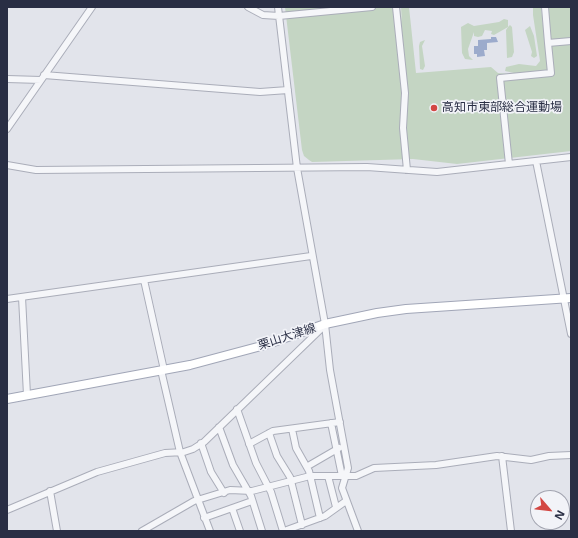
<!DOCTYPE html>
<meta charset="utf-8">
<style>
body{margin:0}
#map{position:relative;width:578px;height:538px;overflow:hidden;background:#e2e4eb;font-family:"Noto Sans",sans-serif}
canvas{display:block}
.frame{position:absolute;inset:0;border:8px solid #292e44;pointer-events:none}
.north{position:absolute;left:530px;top:490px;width:40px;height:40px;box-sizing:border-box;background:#f2f3f8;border:1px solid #a2a4b0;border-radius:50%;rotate:118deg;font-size:11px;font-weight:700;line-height:16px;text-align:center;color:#292e44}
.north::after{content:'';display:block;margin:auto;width:14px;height:18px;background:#d34743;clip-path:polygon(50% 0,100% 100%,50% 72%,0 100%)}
</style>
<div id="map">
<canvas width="578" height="538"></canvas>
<div class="frame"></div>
<div class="north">N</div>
</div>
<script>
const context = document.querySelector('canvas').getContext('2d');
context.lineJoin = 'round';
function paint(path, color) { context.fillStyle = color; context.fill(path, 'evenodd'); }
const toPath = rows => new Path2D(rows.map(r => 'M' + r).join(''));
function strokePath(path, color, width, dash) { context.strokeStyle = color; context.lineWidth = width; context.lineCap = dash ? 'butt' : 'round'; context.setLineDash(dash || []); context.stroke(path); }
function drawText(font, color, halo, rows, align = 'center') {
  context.font = font + ' "Noto Sans","Noto Sans JP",sans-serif'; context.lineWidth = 3.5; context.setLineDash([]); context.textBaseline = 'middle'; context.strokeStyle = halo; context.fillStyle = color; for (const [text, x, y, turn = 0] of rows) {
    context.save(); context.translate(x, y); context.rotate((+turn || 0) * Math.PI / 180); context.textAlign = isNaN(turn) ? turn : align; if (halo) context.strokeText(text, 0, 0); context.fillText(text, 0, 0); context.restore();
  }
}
const green = toPath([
 [285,7,400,7,402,24,401,7,409,7,416,73,491,67,498,73,510,74,514,73,505,71,506,67,519,64,536,66,540,61,533,15,533,7,541,7,547,62,542,7,571,7,571,151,457,164,413,159,312,162,309,160,304,156,302,150],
 [504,19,508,20,508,27,510,25,512,27,514,52,512,57,507,58,506,30,508,27,494,35,491,34,492,31,485,30,482,36,478,37,474,36,474,32,468,49,469,56,473,60,465,59,462,53,461,27,468,23,474,26,499,22],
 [530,26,534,36,537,56,534,58,531,56,532,52,525,30],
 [425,40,422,46,425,66,423,70,420,69,419,46,420,42]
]);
const water = toPath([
 [491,37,496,37,498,42,487,43,487,50,484,50,485,56,477,57,477,54,474,54,474,46,478,46,478,40,491,39]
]);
const minor = toPath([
 [248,7,263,15,279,16,372,7],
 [278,7,297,168,325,324,330,370,348,468,342,488,358,531],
 [396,7,405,93,403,128,407,170],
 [545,7,548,43],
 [44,75,260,92,288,90],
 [7,79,41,80],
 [7,129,92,7],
 [536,161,571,334],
 [509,164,500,78,551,73,548,43,571,41],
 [7,165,36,170,367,167,437,172,571,157],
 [144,280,164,370],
 [22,297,27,395],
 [7,299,311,256],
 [161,370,180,452,210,531],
 [237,409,256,463,271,492,283,531],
 [331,423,342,476],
 [219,427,233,465,251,496,262,531],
 [292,429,296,448,309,471,320,518],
 [269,433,277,456,290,477,302,525],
 [201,443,211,472,224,493],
 [249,444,273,431,340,422],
 [502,456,511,531],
 [308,466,339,448],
 [328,476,336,507],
 [50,491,57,531],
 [232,508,240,531],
 [7,510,97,472,165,453,184,452,193,449,204,442,324,326],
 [204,518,252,501],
 [142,531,194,501,230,490,252,491,310,476,356,476,374,468,436,465,497,456,531,460,549,456,571,455],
 [284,531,325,516,346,501]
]);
const major = toPath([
 [7,399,190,365,265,345,325,324,377,313,406,309,571,298]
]);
const markers = [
 [434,108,4,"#d34743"]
];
const poiNames = [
 ["高知市東部総合運動場",442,108]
];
const streetNames = [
 ["栗山大津線",287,337,-18]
];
paint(green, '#c4d5c3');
paint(water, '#9cabcc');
strokePath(minor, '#aaadb9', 8);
strokePath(major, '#a1a6b7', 10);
strokePath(minor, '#f5f6f9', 6);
strokePath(major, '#fff', 8);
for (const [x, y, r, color] of markers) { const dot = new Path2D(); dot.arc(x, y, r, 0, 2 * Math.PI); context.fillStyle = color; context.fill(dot); strokePath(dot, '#f2f3f8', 1.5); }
drawText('12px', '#292e44', '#f2f3f8', poiNames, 'left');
drawText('12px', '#292e44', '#f2f3f8', streetNames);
</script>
